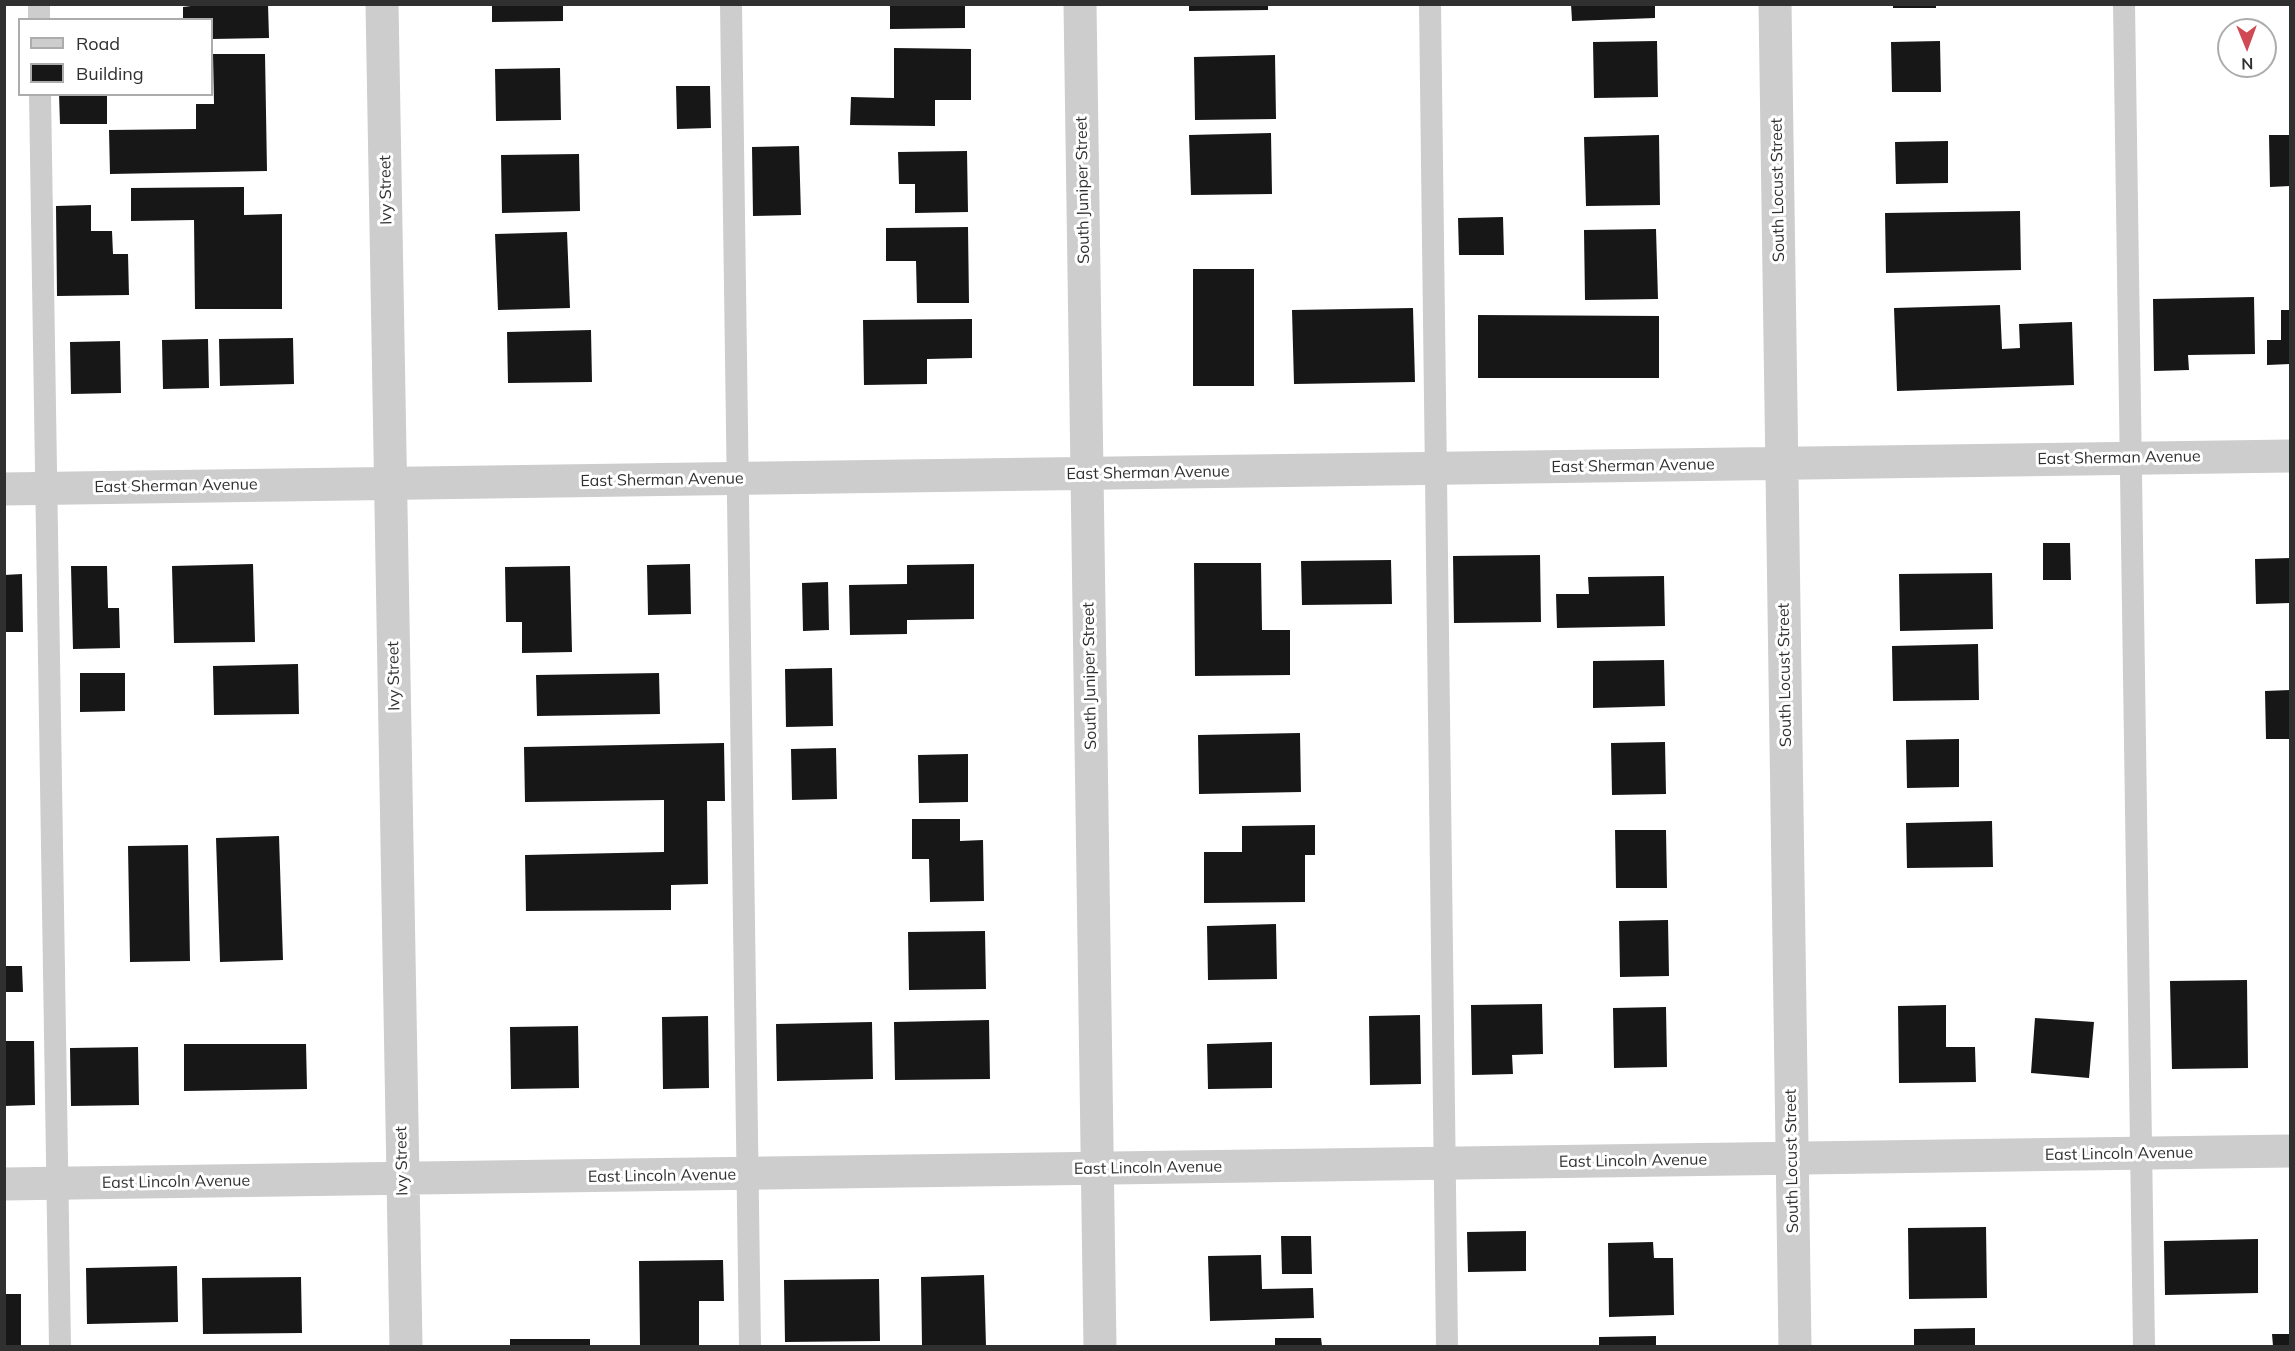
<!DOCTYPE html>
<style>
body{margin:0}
#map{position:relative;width:2295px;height:1351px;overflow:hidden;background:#fff;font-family:Mulish,sans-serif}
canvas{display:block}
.frame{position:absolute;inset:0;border:6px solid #303030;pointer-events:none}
.legend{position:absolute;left:18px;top:18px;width:195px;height:78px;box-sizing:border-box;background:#fff;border:2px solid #acacac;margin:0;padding:8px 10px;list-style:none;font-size:18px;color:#303030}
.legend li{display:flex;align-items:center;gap:12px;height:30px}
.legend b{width:30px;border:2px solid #acacac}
.north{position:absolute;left:2217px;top:18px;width:60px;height:60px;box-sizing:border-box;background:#fff;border:2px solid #acacac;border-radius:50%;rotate:179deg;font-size:16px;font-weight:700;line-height:24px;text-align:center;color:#303030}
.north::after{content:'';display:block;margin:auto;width:21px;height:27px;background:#d04a54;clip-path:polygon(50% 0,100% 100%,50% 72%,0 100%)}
</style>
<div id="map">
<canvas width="2295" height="1351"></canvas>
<div class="frame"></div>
<ul class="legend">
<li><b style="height:8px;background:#cdcdcd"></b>Road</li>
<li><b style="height:16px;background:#171717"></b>Building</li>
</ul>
<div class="north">N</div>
</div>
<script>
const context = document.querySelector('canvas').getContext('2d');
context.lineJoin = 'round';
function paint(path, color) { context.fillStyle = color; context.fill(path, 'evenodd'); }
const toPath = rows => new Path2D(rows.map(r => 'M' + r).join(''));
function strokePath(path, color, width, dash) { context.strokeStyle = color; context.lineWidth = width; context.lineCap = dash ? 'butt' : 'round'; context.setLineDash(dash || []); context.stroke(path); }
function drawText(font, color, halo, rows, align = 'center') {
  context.font = font + ' Mulish,sans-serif'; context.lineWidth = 6; context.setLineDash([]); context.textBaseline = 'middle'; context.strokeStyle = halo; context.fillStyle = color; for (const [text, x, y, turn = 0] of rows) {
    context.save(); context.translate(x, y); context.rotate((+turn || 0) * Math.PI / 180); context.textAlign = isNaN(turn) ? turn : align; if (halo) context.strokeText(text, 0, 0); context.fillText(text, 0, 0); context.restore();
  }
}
const building = toPath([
 [206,4,268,4,269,38,212,39,212,20,183,20,183,7],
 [492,4,563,4,563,21,492,22],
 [890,4,965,4,965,28,890,29],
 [1189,4,1268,4,1268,10,1189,11],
 [1571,4,1655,4,1655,18,1572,21],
 [1893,5,1936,5,1936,8,1893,8],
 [1657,41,1658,97,1594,98,1593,42],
 [1940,41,1941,92,1892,92,1891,42],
 [894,48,971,49,971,100,935,100,935,126,850,125,851,97,894,98],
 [213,54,265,54,267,171,110,174,109,130,196,129,196,104,214,104],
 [1275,55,1276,119,1195,120,1194,57],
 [560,68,561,120,496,121,495,69],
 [676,86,710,86,711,128,677,129],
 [59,94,107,94,107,124,60,124],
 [1271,133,1272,194,1191,195,1189,135],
 [1659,135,1660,205,1586,206,1584,137],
 [2269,135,2290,135,2290,186,2270,187],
 [1948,141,1948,183,1896,184,1895,142],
 [799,146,801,215,753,216,752,147],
 [967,151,968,212,915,213,915,184,899,184,898,152],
 [579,154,580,211,502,213,501,155],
 [244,187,244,215,282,214,282,309,195,309,194,220,131,221,131,188],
 [91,205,91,231,112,231,113,254,128,254,129,295,57,296,56,206],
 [2020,211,2021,270,1886,273,1885,213],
 [1503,217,1504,255,1459,255,1458,218],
 [968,227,969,303,917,303,916,261,886,261,886,228],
 [1656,229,1658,299,1585,300,1584,230],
 [567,232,570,308,498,310,495,234],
 [1193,269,1254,269,1254,386,1193,386],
 [2254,297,2255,354,2188,355,2189,370,2154,371,2153,299],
 [2000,305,2002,349,2020,348,2019,324,2072,322,2074,385,1897,391,1894,308],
 [1413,308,1415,382,1294,384,1292,310],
 [2281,310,2290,310,2290,364,2267,365,2267,340,2281,340],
 [1478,315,1659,316,1659,378,1478,378],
 [972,319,972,358,927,359,927,384,864,385,863,320],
 [591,330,592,382,508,383,507,332],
 [293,338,294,384,220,386,219,339],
 [208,339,209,388,163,389,162,340],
 [120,341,121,393,71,394,70,342],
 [2043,543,2070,543,2071,580,2043,580],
 [1540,555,1541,622,1454,623,1453,556],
 [2290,558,2290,603,2256,604,2255,559],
 [1391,560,1392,604,1302,605,1301,561],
 [1194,563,1261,563,1262,630,1290,630,1290,675,1195,676],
 [253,564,255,642,174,643,172,566],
 [690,564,691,614,648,615,647,565],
 [974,564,974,619,907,620,907,634,850,635,849,585,907,584,907,565],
 [71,566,107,566,108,608,119,608,120,648,73,649],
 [570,566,572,652,522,653,522,622,506,622,505,567],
 [1992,573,1993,629,1900,631,1899,574],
 [22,574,23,632,4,632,4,575],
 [1664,576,1665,626,1557,628,1556,594,1589,594,1588,577],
 [828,582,829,630,803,631,802,583],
 [1978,644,1979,700,1893,701,1892,646],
 [1664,660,1665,706,1593,708,1593,661],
 [298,664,299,714,214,715,213,666],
 [832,668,833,726,786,727,785,669],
 [80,673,125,673,125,711,80,712],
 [659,673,660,714,537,716,536,675],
 [2290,690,2290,739,2266,739,2265,691],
 [1300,733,1301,792,1199,794,1198,735],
 [1959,739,1959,787,1907,788,1906,740],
 [1665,742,1666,794,1612,795,1611,743],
 [724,743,725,801,707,801,708,884,671,885,671,910,526,911,525,855,664,852,664,800,525,802,524,747],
 [836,748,837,799,792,800,791,749],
 [968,754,968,802,919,803,918,755],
 [912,819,960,819,960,841,983,840,984,901,930,902,929,859,912,859],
 [1992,821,1993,867,1907,868,1906,823],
 [1315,825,1315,855,1305,855,1305,902,1204,903,1204,852,1242,852,1242,826],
 [1615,830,1666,830,1667,888,1616,888],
 [279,836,283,960,220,962,216,838],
 [188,845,190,961,130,962,128,846],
 [1668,920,1669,976,1620,977,1619,921],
 [1276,924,1277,979,1208,980,1207,926],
 [985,931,986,989,909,990,908,932],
 [4,966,22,966,23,992,4,992],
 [2247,980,2248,1068,2172,1069,2170,981],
 [1542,1004,1543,1054,1512,1055,1513,1074,1472,1075,1471,1005],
 [1946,1005,1946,1047,1975,1047,1976,1082,1899,1083,1898,1006],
 [1666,1007,1667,1067,1614,1068,1613,1008],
 [1420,1015,1421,1084,1370,1085,1369,1016],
 [708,1016,709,1088,663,1089,662,1017],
 [2035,1018,2094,1022,2089,1078,2031,1073],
 [989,1020,990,1079,895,1080,894,1022],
 [872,1022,873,1079,777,1081,776,1024],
 [578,1026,579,1088,511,1089,510,1027],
 [4,1041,34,1041,35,1105,4,1106],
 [1272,1042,1272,1088,1208,1089,1207,1044],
 [184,1044,306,1044,307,1089,184,1091],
 [138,1047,139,1105,71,1106,70,1048],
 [1986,1227,1987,1298,1909,1299,1908,1228],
 [1526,1231,1526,1271,1468,1272,1467,1232],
 [1281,1236,1311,1236,1312,1274,1282,1274],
 [2258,1239,2258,1293,2165,1295,2164,1241],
 [1653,1242,1654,1258,1673,1258,1674,1315,1609,1317,1608,1243],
 [1261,1255,1262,1289,1313,1288,1314,1318,1210,1321,1208,1256],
 [723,1260,724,1301,699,1301,699,1346,640,1346,639,1261],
 [177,1266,178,1322,87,1324,86,1268],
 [984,1275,986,1346,922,1346,921,1277],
 [301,1277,302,1333,203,1334,202,1278],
 [879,1279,880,1341,785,1342,784,1280],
 [4,1294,21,1294,21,1346,4,1346],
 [1975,1328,1975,1346,1914,1346,1914,1329],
 [2272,1334,2290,1334,2290,1346,2273,1346],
 [1656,1336,1656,1346,1599,1346,1599,1337],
 [1275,1338,1321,1338,1322,1346,1275,1346],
 [510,1339,590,1339,590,1346,510,1346]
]);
const lane = toPath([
 [39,4,39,20],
 [731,4,750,1346],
 [1430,4,1447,1346],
 [2124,4,2144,1346],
 [40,94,60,1346]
]);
const street = toPath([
 [382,4,406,1346],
 [1080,4,1100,1346],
 [1775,4,1795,1346],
 [4,489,2290,456],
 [4,1184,2290,1151]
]);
const streetNames = [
 ["Ivy Street",386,190,-91],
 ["South Juniper Street",1083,190,-91],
 ["South Locust Street",1778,190,-91],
 ["East Sherman Avenue",2119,458,-1],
 ["East Sherman Avenue",1633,466,-1],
 ["East Sherman Avenue",1148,473,-1],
 ["East Sherman Avenue",662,480,-1],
 ["East Sherman Avenue",176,486,-1],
 ["South Locust Street",1785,675,-91],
 ["Ivy Street",394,676,-91],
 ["South Juniper Street",1090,676,-91],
 ["East Lincoln Avenue",2119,1154,-1],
 ["Ivy Street",402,1161,-91],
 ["East Lincoln Avenue",1633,1161,-1],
 ["South Locust Street",1792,1161,-91],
 ["East Lincoln Avenue",1148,1168,-1],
 ["East Lincoln Avenue",662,1176,-1],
 ["East Lincoln Avenue",176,1182,-1]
];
paint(building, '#171717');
strokePath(lane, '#cdcdcd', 22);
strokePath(street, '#cdcdcd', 33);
drawText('16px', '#303030', '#fff', streetNames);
</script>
